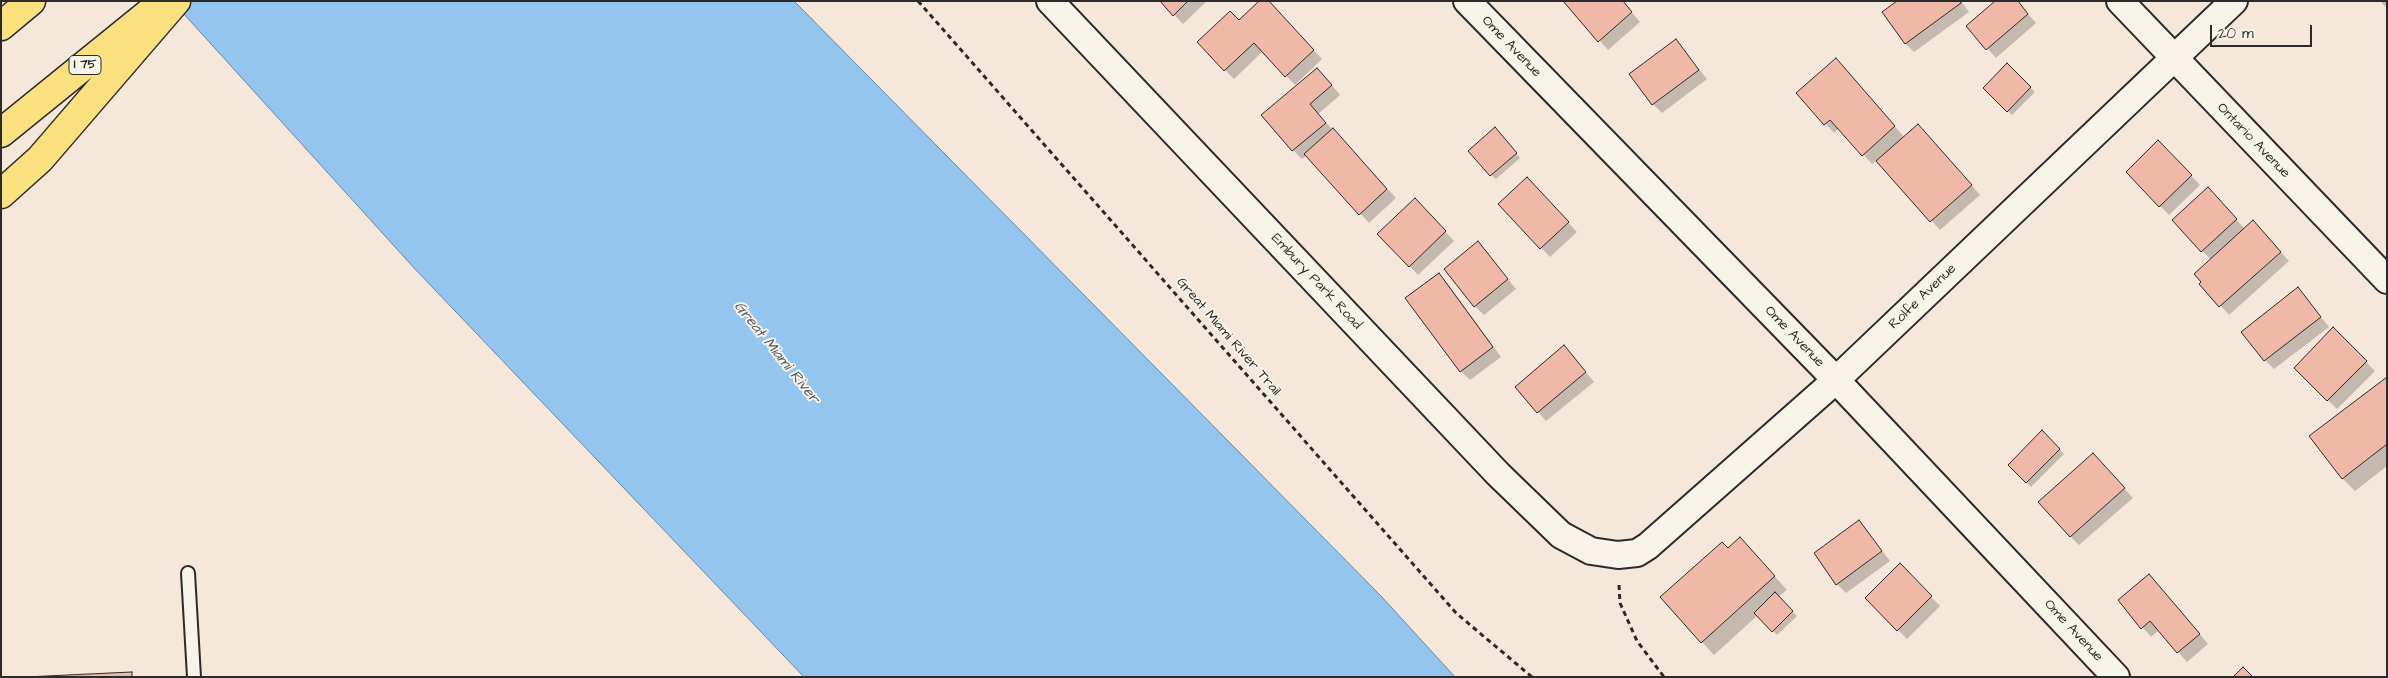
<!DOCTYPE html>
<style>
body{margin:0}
#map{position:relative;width:2388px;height:678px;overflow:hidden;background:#f6e7db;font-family:"Architects Daughter",sans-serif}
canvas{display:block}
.frame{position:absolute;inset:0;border:2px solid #2b2b2b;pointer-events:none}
.scale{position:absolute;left:2210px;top:25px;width:102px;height:22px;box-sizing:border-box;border:2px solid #2b2b2b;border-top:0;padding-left:6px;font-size:15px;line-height:18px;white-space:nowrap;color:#2b2b2b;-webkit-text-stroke:4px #f7f3e8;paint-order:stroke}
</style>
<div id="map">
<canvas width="2388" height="678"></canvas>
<div class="frame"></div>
<div class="scale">20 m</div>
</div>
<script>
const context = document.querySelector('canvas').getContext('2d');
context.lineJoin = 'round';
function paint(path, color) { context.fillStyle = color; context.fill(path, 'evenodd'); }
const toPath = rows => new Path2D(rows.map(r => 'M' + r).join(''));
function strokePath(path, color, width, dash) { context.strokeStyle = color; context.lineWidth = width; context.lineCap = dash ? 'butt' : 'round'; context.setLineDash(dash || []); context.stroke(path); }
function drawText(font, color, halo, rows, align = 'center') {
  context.font = font + ' "Architects Daughter",sans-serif'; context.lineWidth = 4; context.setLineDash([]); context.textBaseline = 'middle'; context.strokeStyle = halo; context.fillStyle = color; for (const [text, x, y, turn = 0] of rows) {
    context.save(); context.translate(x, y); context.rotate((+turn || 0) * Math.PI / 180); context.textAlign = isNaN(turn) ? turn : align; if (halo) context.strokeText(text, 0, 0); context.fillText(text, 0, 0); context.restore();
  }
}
const water = toPath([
 [172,1,794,1,1381,596,1455,677,804,677,415,269,172,1]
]);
const shadow = toPath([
 [1161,1,1207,1,1183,24],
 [1565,1,1622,1,1640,22,1608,50],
 [1899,1,1961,1,1969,12,1914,52,1905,43],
 [2017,1,2036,23,1996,58,1968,26],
 [2380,1,2387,1,2387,8],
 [1273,7,1322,59,1295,85,1263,51,1234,79,1225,70,1240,22],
 [1675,40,1707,79,1662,113,1653,104],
 [2007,65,2035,92,2012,115,1985,88],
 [1845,69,1904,137,1927,134,1980,195,1940,230,1877,160,1872,164,1839,128,1834,133,1798,94],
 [1326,78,1340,95,1318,114,1396,198,1369,223,1307,155,1302,159,1293,150,1263,115],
 [1499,133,1520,158,1496,179,1491,175],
 [2158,142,2200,185,2169,215,2127,172],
 [1536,188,1577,232,1550,257,1500,205],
 [2216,198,2245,229,2262,231,2289,261,2229,315,2201,284,2211,260,2173,220],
 [1415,199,1454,241,1418,275,1379,234],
 [1478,243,1516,289,1484,315,1475,306],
 [1439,275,1448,284,1501,357,1470,380,1461,371],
 [2298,289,2329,327,2274,369,2265,360],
 [2333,329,2375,371,2337,409,2295,368],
 [1573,356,1594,382,1546,421,1538,412],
 [2387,379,2387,466,2355,491,2342,478],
 [2042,432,2064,454,2031,487,2009,465],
 [2102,464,2133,498,2079,545,2070,536],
 [1859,521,1890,561,1846,593,1837,584],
 [1753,552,1787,590,1778,597,1797,616,1777,635,1758,615,1714,655,1702,642],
 [1900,565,1940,606,1907,639,1866,598],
 [2158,585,2208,644,2187,662,2159,630,2151,637,2120,601]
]);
const building = toPath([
 [1160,1,1188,1,1173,16,1160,1],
 [1259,1,1269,1,1314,50,1285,77,1254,43,1224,71,1197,42,1230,11,1239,20,1259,1],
 [1563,1,1623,1,1632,12,1598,42,1563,1],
 [1897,1,1960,1,1961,3,1905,44,1882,12,1897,1],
 [1995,1,2018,1,2028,14,1986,50,1966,26,1995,1],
 [1676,39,1699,70,1652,105,1629,74,1676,39],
 [1836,58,1895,126,1862,156,1830,120,1824,125,1796,93,1836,58],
 [2007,63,2031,87,2007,112,1983,88,2007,63],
 [1317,68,1332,85,1310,104,1326,123,1292,151,1261,115,1317,68],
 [1918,124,1972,185,1930,222,1876,161,1918,124],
 [1495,127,1517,153,1490,176,1468,151,1495,127],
 [1333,128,1387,189,1359,215,1304,154,1333,128],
 [2158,140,2192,175,2159,207,2126,172,2158,140],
 [1527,177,1569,222,1540,249,1498,204,1527,177],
 [2208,187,2237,219,2201,252,2172,220,2208,187],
 [1415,198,1446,231,1409,267,1377,234,1415,198],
 [2253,220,2281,252,2219,307,2199,284,2201,282,2194,274,2253,220],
 [1478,241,1508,279,1474,307,1444,269,1478,241],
 [1439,273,1493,347,1460,372,1405,298,1439,273],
 [2298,287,2321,317,2264,361,2241,332,2298,287],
 [2333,327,2367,361,2327,401,2294,368,2333,327],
 [1564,345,1586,372,1537,413,1515,387,1564,345],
 [2387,377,2387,444,2342,479,2309,436,2387,377],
 [2042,430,2060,449,2026,483,2008,465,2042,430],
 [2093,453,2125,488,2070,537,2038,502,2093,453],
 [1859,520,1882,551,1836,585,1814,553,1859,520],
 [1740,537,1775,576,1701,643,1660,597,1722,542,1728,548,1740,537],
 [1900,563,1932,596,1897,631,1865,598,1900,563],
 [2149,574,2200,634,2177,653,2150,621,2141,629,2118,600,2149,574],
 [1775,592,1793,611,1772,632,1754,613,1775,592],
 [2243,667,2253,677,2233,677,2243,667],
 [132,672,132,677,25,677,132,672]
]);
const path = toPath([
 [918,1,1456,613,1532,677],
 [1619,585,1620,603,1637,641,1664,677]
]);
const service = toPath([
 [188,573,194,677]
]);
const minor = toPath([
 [1050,1,1498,474,1561,535,1591,551,1618,555,1637,553,1648,546,1836,380,2234,1],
 [1467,1,1836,380,2116,677],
 [2120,1,2387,280]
]);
const motorway = toPath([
 [1,26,31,1],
 [1,133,149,13],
 [1,194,40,159,176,1]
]);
const shields = [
 [85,65,32]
];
const shieldNames = [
 ["I 75",85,65]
];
const streetNames = [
 ["Ome Avenue",1511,47,46],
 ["Ontario Avenue",2253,141,46],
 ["Embury Park Road",1316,282,47],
 ["Rolfe Avenue",1923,297,-44],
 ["Great Miami River Trail",1228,337,49],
 ["Ome Avenue",1794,337,46],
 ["Ome Avenue",2073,631,47]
];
const waterNames = [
 ["Great Miami River",776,353,51]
];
paint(water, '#93c5ef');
strokePath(water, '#6987a1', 1);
paint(shadow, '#0003');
paint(building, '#f0b8a7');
strokePath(building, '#2b2b2b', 1);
strokePath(service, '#2b2b2b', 16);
strokePath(minor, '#2b2b2b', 30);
strokePath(motorway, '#2b2b2b', 31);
strokePath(path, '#2b2b2b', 3, [5, 4]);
strokePath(service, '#f7f3e8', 12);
strokePath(minor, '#f7f3e8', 26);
strokePath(motorway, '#fbe080', 28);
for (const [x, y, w] of shields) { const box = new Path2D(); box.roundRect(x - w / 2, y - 9.5, w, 19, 4); context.fillStyle = '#f7f3e8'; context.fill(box); strokePath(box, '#2b2b2b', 1); }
drawText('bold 12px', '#2b2b2b', null, shieldNames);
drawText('14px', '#2b2b2b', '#f7f3e8', streetNames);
drawText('italic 15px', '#4a5966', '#f7f3e8', waterNames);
</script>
